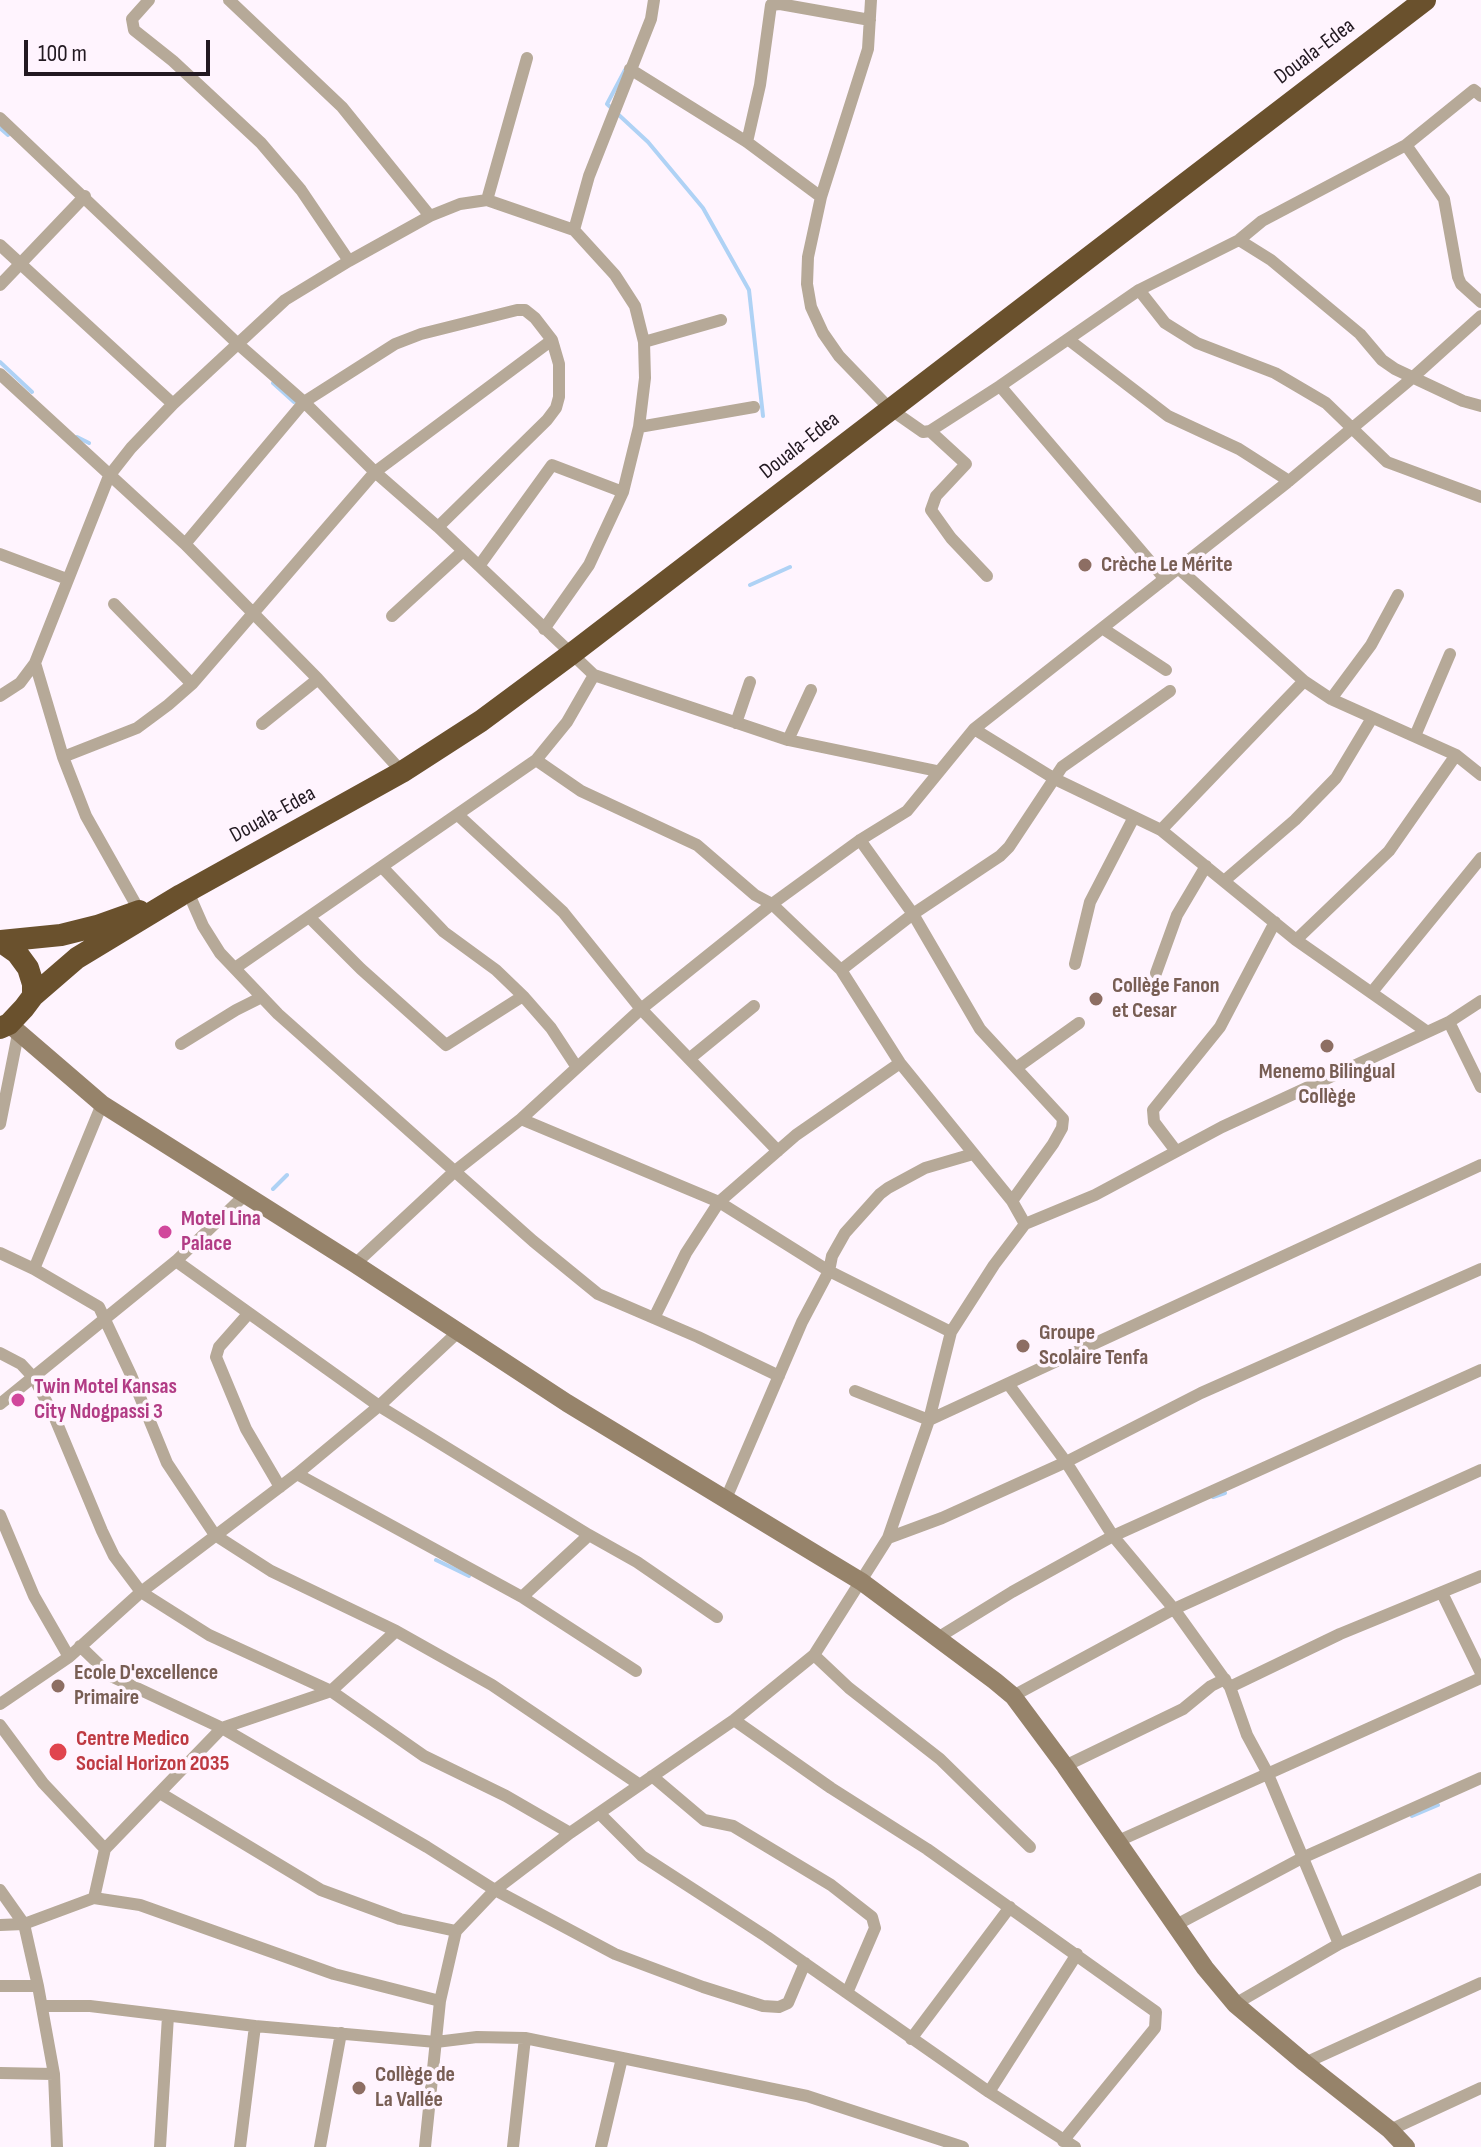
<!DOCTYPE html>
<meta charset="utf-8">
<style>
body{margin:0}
#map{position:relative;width:1481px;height:2147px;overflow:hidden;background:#fff4fe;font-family:"Sofia Sans Condensed",sans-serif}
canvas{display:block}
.scale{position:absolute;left:24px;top:40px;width:186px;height:36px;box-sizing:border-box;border:4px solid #221921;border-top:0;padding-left:10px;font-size:24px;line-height:28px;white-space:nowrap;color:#221921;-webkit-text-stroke:6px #fff4fe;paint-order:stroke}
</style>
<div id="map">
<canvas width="1481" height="2147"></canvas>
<div class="scale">100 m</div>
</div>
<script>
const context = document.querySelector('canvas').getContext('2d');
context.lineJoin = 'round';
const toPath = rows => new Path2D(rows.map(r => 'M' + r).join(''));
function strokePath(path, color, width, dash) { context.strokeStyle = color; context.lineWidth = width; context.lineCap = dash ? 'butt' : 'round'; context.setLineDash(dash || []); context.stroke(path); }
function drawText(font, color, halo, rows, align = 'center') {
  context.font = font + ' "Sofia Sans Condensed",sans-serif'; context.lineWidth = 7; context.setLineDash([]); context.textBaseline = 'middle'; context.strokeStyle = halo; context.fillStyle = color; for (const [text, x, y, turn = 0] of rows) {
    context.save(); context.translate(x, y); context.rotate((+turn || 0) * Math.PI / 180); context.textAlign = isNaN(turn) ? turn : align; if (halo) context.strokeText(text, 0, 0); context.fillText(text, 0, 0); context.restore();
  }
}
const stream = toPath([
 [625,70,607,104,648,142,703,208,749,290,763,416],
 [0,128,8,135],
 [0,362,32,392],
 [273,383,294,402],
 [77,437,89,443],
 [750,585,790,567],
 [273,1189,287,1175],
 [1213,1497,1225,1493],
 [436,1560,469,1576],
 [1412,1816,1438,1805]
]);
const street = toPath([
 [149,0,132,19,134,30,173,61,261,143,301,190,349,261],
 [229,0,342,107,430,216],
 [871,0,868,49,821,197,808,257,807,284,811,307,823,333,839,356,890,409,923,432,930,431,1000,386,1165,579],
 [630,69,747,142,821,197],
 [0,118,238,344,304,402,375,472,438,527,594,675,788,740,937,771],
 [747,142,760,85,771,5,780,4,870,20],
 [1406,145,1474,90,1481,96],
 [487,200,527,58],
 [574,230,589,176,651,19,654,0],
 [1239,240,1271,260,1360,334,1382,360,1395,369,1463,401,1481,406],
 [0,245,173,404],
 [0,285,85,196],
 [1139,290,1165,323,1197,343,1275,373,1326,403,1387,462,1481,497],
 [1069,340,1168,416,1239,449,1289,481],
 [644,342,721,320],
 [0,374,185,544,318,679,402,772],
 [1000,386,1139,290,1239,240,1262,221,1406,145,1444,199,1458,277,1461,284,1481,302],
 [639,427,754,407],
 [930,431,966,464,936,496,931,510,951,538,987,576],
 [185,544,304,402,395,344,421,334,517,310,525,310,535,318,552,340,559,364,559,397,556,408,547,420,438,527],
 [0,554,67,579],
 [479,566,552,465,623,492],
 [1178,568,1304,681,1331,699,1456,755,1481,775],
 [114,604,192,684],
 [392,616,463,551],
 [1102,628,1166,670],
 [0,696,20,683,35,663],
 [1331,699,1371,645,1398,595],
 [736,723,750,682],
 [262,724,318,679],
 [974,729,1055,779,1161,830,1296,940,1426,1031],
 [1415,736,1450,654],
 [788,740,811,690],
 [63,757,137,728,168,705,192,684,375,472,552,340],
 [458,815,563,912,641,1009,778,1151],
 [1161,830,1304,681],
 [860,840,913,914,980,1029,1063,1119,1062,1128,1053,1144,1012,1201],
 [382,867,444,932,496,970,523,996,551,1028,576,1066],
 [1224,881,1295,820,1336,778,1372,718],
 [188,892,203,926,220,953,278,1014,533,1241,598,1294,698,1337,779,1376],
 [139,910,86,816,63,757,35,663,109,476,131,448,173,404,285,300,349,261,430,216,460,204,487,200,574,230,615,275,635,306,644,342,645,378,639,427,623,492,589,565,544,629],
 [309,917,361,969,446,1045,523,996],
 [1296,940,1389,851,1456,755],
 [1075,964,1090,902,1134,817],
 [235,968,536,760,567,722,594,675],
 [841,970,913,914,1000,856,1009,847,1062,767,1170,691],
 [1156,973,1177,915,1206,866],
 [1372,992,1481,858],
 [1449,1022,1481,1087],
 [181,1044,236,1010,262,997],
 [689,1059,754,1006],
 [1016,1068,1079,1023],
 [521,1119,719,1202,829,1271,951,1332],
 [0,1124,18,1034],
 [1176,1151,1154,1122,1153,1110,1220,1027,1275,922],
 [1025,1224,1095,1195,1222,1127,1449,1022,1481,1001],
 [0,1253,34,1269,99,1307,131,1375,167,1463,215,1535,271,1571,396,1631,492,1685,640,1785],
 [176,1261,379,1406,589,1535,637,1562,717,1617],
 [355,1264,455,1171,521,1119,641,1009,772,904,860,840,907,811,974,729,1289,481,1411,379,1481,316],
 [34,1269,102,1104],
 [249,1313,219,1347,216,1357,246,1429,280,1487],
 [654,1318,686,1253,719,1202,796,1135,900,1063],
 [0,1353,21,1364,34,1378,54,1416,102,1531,114,1556,141,1592,209,1635,331,1691,424,1756,506,1796,570,1833],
 [1009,1385,1066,1462,1113,1536,1174,1609,1230,1687,1247,1735,1267,1772,1339,1944],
 [855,1391,929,1420,1481,1165],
 [0,1404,176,1261,246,1194],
 [297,1474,522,1597,636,1671],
 [725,1501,802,1322,829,1271,832,1256,845,1233,880,1194,888,1188,925,1168,973,1154],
 [0,1515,34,1596,69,1657],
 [888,1538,942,1518,1066,1462,1201,1393,1481,1269],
 [1442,1593,1481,1673],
 [522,1597,589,1535],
 [939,1637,1012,1592,1113,1536,1481,1370],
 [80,1646,111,1676,222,1728,427,1847,495,1890,615,1954,703,1987,763,2006,779,2007,788,2003,805,1963],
 [814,1655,849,1688,940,1759,1030,1847],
 [1230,1687,1340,1634,1481,1576],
 [1013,1696,1174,1609,1481,1470],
 [0,1704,69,1657,141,1592,297,1474,379,1406,457,1333],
 [734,1720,831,1788,927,1849,1156,2012,1155,2028,1063,2141],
 [0,1725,43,1783,105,1849],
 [1065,1766,1183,1709,1211,1686,1225,1679],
 [652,1776,704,1820,733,1826,831,1885,872,1917,875,1928,847,1993],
 [160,1793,321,1890,400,1919,456,1931],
 [600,1814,642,1856,767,1937,989,2092,1075,2147],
 [1116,1842,1481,1678],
 [0,1890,24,1924,38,1986,54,2074,57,2147],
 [94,1898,105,1849,222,1728,331,1691,396,1631],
 [0,1925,24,1924,94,1898,140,1905,334,1974,440,2001],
 [1176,1925,1302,1858,1481,1778],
 [0,1986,38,1986],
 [1235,2004,1339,1944,1481,1879],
 [42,2006,90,2006,255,2026,436,2042,477,2037,525,2038,807,2096,963,2147],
 [911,2039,1010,1907],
 [1305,2063,1481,1983],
 [0,2073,54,2074],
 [989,2092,1077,1954],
 [1390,2130,1481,2088],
 [160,2147,168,2016],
 [240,2147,255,2026],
 [320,2147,341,2033],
 [425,2147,440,2001,456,1931,495,1890,570,1833,734,1720,814,1655,888,1538,929,1420,951,1332,994,1265,1025,1224,1012,1201,900,1063,841,970,772,904,755,895,697,845,581,791,536,760],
 [513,2147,525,2038],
 [601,2147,622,2058]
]);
const secondary = toPath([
 [9,1024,102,1104,355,1264,567,1403,862,1582,995,1681,1013,1696,1065,1766,1205,1968,1235,2004,1305,2063,1390,2130,1406,2147]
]);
const highway = toPath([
 [0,941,17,953,28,968,33,984,33,996,24,1008,9,1024,0,1028],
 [1,941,61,935,97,926,139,911],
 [33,996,77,958,181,895,402,772,481,721,570,655,1425,0]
]);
const markers = [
 [1085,565,8,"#8d6e63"],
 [1096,999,8,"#8d6e63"],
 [1327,1046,8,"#8d6e63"],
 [165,1232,8,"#d1479c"],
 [1023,1346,8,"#8d6e63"],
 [18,1400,8,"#d1479c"],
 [58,1686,8,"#8d6e63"],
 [58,1752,10,"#e0444e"],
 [359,2088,8,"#8d6e63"]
];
const streetNames = [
 ["Douala-Edea",1315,52,-37],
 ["Douala-Edea",800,446,-38],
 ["Douala-Edea",273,815,-29]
];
const educationNames = [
 ["Crèche Le Mérite",1101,565],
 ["Collège Fanon",1112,986],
 ["et Cesar",1112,1011],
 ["Menemo Bilingual",1327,1072,"center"],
 ["Collège",1327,1097,"center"],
 ["Groupe",1039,1333],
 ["Scolaire Tenfa",1039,1358],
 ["Ecole D'excellence",74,1673],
 ["Primaire",74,1698],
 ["Collège de",375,2075],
 ["La Vallée",375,2100]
];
const hotelNames = [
 ["Motel Lina",181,1219],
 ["Palace",181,1244],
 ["Twin Motel Kansas",34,1387],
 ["City Ndogpassi 3",34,1412]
];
const healthNames = [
 ["Centre Medico",76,1739],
 ["Social Horizon 2035",76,1764]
];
strokePath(stream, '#afd2f5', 4);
strokePath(street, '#b6a998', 12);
strokePath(secondary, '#96836a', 18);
strokePath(highway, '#6a512d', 22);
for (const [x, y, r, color] of markers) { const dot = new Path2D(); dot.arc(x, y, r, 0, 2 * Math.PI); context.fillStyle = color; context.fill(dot); strokePath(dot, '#fff4fe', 3); }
drawText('22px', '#221921', '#fff4fe', streetNames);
drawText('bold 22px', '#785e54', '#fff4fe', educationNames, 'left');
drawText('bold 22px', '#b23c85', '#fff4fe', hotelNames, 'left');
drawText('bold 22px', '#be3a42', '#fff4fe', healthNames, 'left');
</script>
